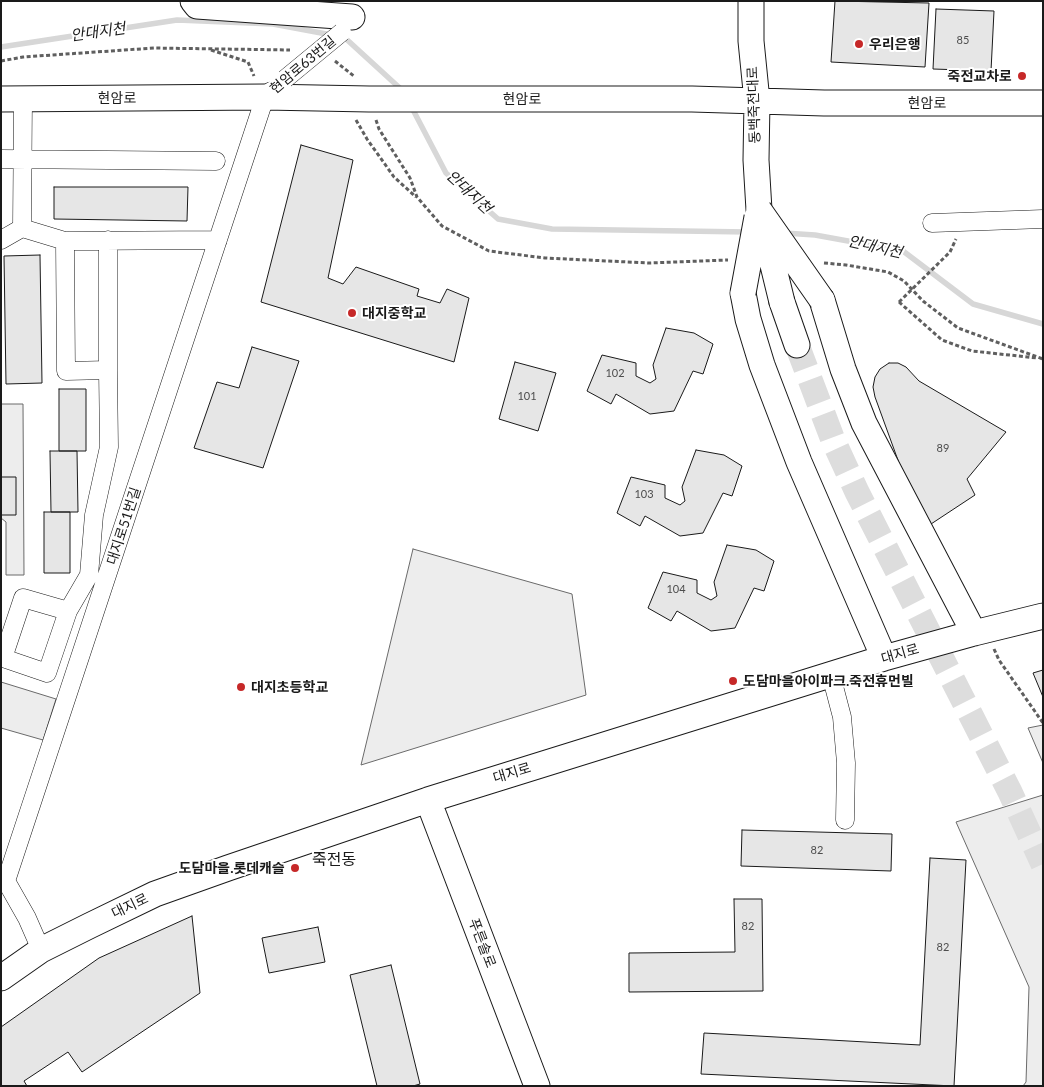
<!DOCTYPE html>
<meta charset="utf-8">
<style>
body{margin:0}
#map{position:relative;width:1044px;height:1087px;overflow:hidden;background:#fff;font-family:Lato,sans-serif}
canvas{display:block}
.frame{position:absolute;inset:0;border:2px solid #1a1a1a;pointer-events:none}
</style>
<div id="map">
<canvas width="1044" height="1087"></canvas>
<div class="frame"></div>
</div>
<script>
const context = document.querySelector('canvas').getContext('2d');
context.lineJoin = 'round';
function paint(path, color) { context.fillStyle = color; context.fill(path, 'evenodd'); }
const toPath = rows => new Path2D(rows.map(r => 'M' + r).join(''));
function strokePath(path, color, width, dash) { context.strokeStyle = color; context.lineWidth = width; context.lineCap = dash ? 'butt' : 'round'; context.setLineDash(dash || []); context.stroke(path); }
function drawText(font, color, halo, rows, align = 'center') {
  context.font = font + ' Lato,"Noto Sans KR",sans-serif'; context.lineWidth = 4; context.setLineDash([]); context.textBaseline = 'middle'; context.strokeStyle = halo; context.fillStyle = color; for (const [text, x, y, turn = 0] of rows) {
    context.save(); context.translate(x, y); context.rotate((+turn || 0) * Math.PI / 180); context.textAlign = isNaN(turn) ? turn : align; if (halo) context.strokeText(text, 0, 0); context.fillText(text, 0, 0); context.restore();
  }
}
const built = toPath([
 [1,404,23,404,24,575,6,575,6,522,1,518,1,404],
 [413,549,572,594,586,695,361,765,413,549],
 [1,682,56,699,43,740,1,728,1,682],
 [1043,725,1043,763,1028,728,1043,725],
 [1043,795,1043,1086,1023,1086,1026,1082,1029,987,956,822,1043,795]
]);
const stream = toPath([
 [341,37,344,37,403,91],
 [1,47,177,20,273,24,332,35],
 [411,106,446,173,498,219,552,229,748,232],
 [784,233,815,235,903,251,973,304,1043,324]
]);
const building = toPath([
 [835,1,929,3,925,67,831,62,835,1],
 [936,9,994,11,991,71,933,69,936,9],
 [301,145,353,160,328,278,343,284,356,267,419,289,417,296,440,303,447,289,469,298,454,362,261,302,301,145],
 [54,187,188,187,187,221,54,219,54,187],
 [40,255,42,383,6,384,4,256,40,255],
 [666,328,694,333,713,344,703,374,693,371,674,411,650,414,616,394,611,404,587,391,602,355,636,363,636,376,650,383,656,379,653,365,666,328],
 [252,347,299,361,263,468,194,448,217,382,239,388,252,347],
 [515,362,556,373,538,431,499,419,515,362],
 [889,363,898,363,906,367,919,381,1006,432,967,479,975,495,931,524,899,463,875,397,873,387,875,377,880,369,889,363],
 [59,389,86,389,86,451,59,451,59,389],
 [696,450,724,455,742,466,732,496,723,493,703,533,680,536,645,516,640,526,617,513,631,477,665,485,665,498,680,505,685,501,682,487,696,450],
 [50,451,77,451,78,512,51,512,50,451],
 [1,477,16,477,16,515,1,515,1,477],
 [44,512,70,512,70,573,44,573,44,512],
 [727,545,756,550,774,561,764,591,754,588,735,628,711,631,677,611,671,621,648,608,663,572,697,580,697,593,711,600,717,596,714,582,727,545],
 [1043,670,1043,697,1033,673,1043,670],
 [742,830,892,834,891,871,741,866,742,830],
 [930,858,966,860,954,1086,701,1074,704,1033,920,1045,930,858],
 [734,899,762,899,763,991,629,992,629,953,735,952,734,899],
 [192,916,200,993,82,1072,68,1052,24,1081,27,1086,1,1086,1,1027,99,958,192,916],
 [318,927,325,962,269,973,262,938,318,927],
 [391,965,420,1084,413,1086,377,1086,350,975,391,965]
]);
const secondaryTunnel = toPath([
 [797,345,833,440,857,492,1010,792,1043,864]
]);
const path = toPath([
 [211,50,248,62,254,76],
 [1,61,23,57,154,48,290,50],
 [335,61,355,77],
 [356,120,367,139,394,177,416,197],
 [376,120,379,129,410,178,417,197,442,226,489,251,545,258,649,263,728,260],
 [950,252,956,239],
 [824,263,846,265,888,272,904,281,923,301,958,328,1043,359],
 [899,302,942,340,972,351,1037,358],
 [994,649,999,660,1043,723]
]);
const street = toPath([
 [23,98,22,228,65,241,218,240],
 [1,159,216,161],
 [932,223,1043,219],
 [1,240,22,228],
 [65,241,66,371,108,370,108,240],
 [68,611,23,598,3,658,47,673,68,611,89,575,94,515,109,447,108,370],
 [831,675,842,717,846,763,845,820],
 [41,950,27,918,6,881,265,97,271,91]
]);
const secondary = toPath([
 [193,1,197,6,352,17],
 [751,1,751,41,757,101,756,160,759,210],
 [1,99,265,97,369,99,692,99,824,103,1043,103],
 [743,293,748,319,762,365,799,462,884,658],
 [822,300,843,369,864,423,974,633],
 [782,302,797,345],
 [428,800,537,1086],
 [1,978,41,950,89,926,155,894,228,868,428,800,884,658,974,633,1043,616]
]);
const pathBridge = toPath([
 [899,302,950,252]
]);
const streetBridge = toPath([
 [285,79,342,32]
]);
const secondaryBridge = toPath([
 [759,210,822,300],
 [763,224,782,302],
 [743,293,757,217]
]);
const markers = [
 [859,44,5,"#c62828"],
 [1022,76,5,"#c62828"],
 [352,313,5,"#c62828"],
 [733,681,5,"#c62828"],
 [241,687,5,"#c62828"],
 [295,868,5,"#c62828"]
];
const numberNames = [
 ["85",963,40],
 ["102",615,373],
 ["101",527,396],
 ["89",943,448],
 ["103",644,494],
 ["104",676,589],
 ["82",817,850],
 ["82",748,926],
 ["82",943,947]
];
const poiNames = [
 ["우리은행",869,44],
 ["죽전교차로",1012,76,"right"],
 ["대지중학교",362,313],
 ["도담마을아이파크.죽전휴먼빌",743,681],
 ["대지초등학교",251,687],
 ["도담마을.롯데캐슬",285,868,"right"]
];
const streetNames = [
 ["현암로63번길",303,65,-40],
 ["현암로",117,98],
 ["현암로",522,99],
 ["현암로",927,103],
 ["동백죽전대로",754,105,-92],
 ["대지로51번길",124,526,-72],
 ["대지로",900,654,-16],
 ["대지로",512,773,-17],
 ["대지로",130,906,-26],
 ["푸른솔로",482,943,69]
];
const waterNames = [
 ["안대지천",98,32,-8],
 ["안대지천",469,192,43],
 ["안대지천",875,247,13]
];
const quarterNames = [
 ["죽전동",334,860]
];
paint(built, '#ededed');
strokePath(built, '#6a6a6a', 1);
strokePath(stream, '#d7d7d7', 5.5);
paint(building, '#e6e6e6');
strokePath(building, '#1a1a1a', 1);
strokePath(secondaryTunnel, '#ddd', 25, [25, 12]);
strokePath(street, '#1a1a1a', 19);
strokePath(secondary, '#1a1a1a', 27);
strokePath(path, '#5f5f5f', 3, [4, 2.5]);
strokePath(street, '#fff', 18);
strokePath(secondary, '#fff', 25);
strokePath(streetBridge, '#1a1a1a', 19, []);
strokePath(secondaryBridge, '#1a1a1a', 27, []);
strokePath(pathBridge, '#5f5f5f', 3, [4, 2.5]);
strokePath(streetBridge, '#fff', 18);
strokePath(secondaryBridge, '#fff', 25);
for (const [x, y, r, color] of markers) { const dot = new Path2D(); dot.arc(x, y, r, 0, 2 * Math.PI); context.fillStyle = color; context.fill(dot); strokePath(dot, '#fff', 2); }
drawText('11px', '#4d4d4d', null, numberNames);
drawText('bold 14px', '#1a1a1a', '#fff', poiNames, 'left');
drawText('14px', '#1a1a1a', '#fff', streetNames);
drawText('italic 15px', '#1a1a1a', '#fff', waterNames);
drawText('16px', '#1a1a1a', '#fff', quarterNames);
</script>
